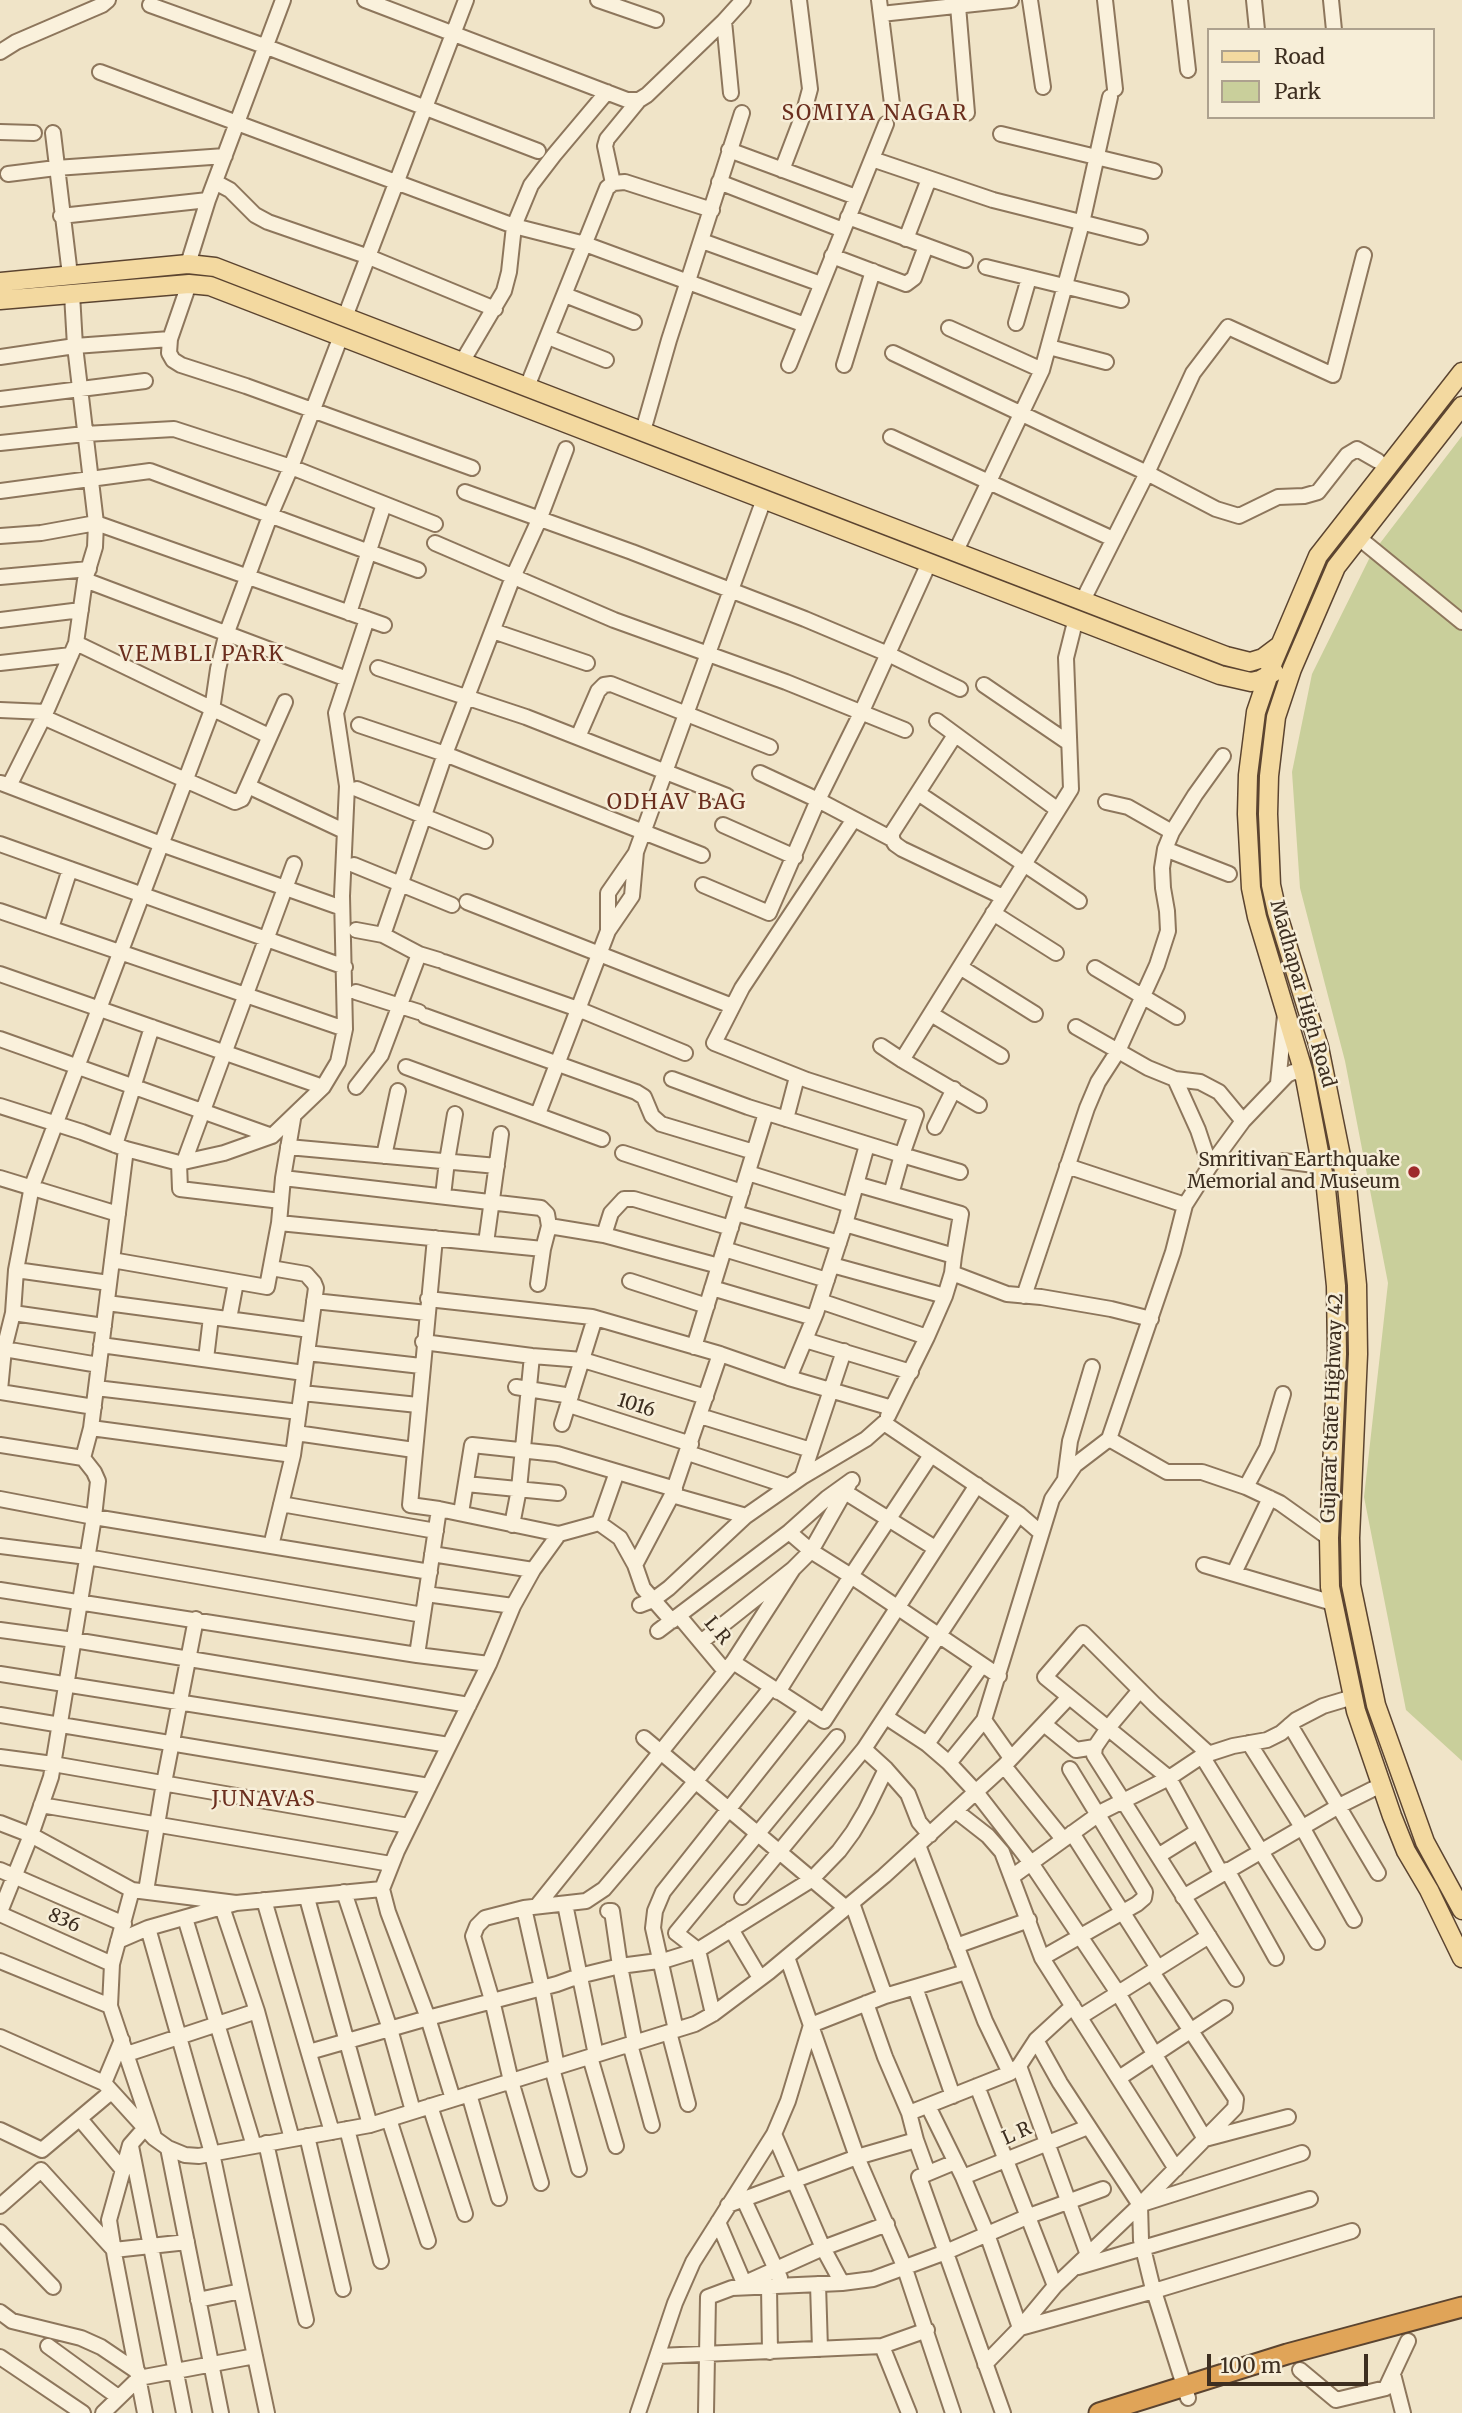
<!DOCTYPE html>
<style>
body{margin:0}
#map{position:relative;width:1462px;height:2413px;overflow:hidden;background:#f0e4c8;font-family:Merriweather,serif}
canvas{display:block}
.legend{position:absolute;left:1207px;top:28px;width:228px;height:91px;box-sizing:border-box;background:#f7eed8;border:2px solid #ada18e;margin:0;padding:9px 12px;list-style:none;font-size:21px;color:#3d2e20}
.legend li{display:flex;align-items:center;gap:14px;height:35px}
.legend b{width:35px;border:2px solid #ada18e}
.scale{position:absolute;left:1207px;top:2354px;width:161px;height:32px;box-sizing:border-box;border:4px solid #3d2e20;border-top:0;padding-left:9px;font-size:21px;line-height:24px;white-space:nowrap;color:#3d2e20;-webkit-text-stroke:5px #f7eed8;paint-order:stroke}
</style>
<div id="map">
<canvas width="1462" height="2413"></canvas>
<ul class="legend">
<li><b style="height:9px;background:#f3d9a0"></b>Road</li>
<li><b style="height:19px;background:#c9cf9b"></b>Park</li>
</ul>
<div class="scale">100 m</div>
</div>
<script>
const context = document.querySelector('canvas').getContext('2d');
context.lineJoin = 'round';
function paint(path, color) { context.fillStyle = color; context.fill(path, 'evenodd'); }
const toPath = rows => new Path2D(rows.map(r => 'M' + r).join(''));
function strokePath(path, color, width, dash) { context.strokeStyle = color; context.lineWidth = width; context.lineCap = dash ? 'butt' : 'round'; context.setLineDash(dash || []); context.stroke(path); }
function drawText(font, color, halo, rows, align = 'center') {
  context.font = font + ' Merriweather,serif'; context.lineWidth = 5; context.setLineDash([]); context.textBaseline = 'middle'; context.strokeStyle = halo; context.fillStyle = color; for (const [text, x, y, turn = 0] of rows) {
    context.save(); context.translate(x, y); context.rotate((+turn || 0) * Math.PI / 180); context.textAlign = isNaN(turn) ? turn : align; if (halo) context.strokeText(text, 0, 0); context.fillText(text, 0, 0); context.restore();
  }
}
const green = toPath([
 [1462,436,1462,1761,1406,1710,1364,1497,1388,1283,1345,1061,1300,888,1292,772,1312,674,1371,555]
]);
const minor = toPath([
 [365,0,627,100,639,100,647,95,724,21],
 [598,0,656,20],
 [879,0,892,104],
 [1030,0,1043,87],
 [1105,0,1115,89],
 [1180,0,1188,70],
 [1254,0,1257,30],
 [1331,0,1334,30],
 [150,5,267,47,538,151],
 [958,6,967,113],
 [881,14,1011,0],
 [0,52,16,42,102,5,108,0],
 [100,72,514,226,585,244,805,325],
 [731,93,724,21,743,0],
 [0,132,34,133],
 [53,133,70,275],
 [1001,134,1154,171],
 [729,150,856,197],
 [872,159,993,200,1140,237],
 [782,170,803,115,810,89,799,0],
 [8,174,56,168,225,156],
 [215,182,230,190,255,215,268,222,369,257,495,309],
 [719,182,843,230],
 [613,183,605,146,607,139,639,100],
 [61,216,208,200],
 [848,217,965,260],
 [906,239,929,179],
 [702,241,821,284],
 [832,256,906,284,914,278,926,246],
 [188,264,208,200,283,0],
 [986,267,1121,300],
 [189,284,170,339,169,353,173,360,181,365,246,386,472,468],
 [565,295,634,322],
 [345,317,466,0],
 [1016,323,1029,278],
 [949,328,1042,370],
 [548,337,606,360],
 [1049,347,1106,362],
 [893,353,1147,473,1216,509,1239,516,1278,497,1304,496,1318,492,1347,455,1357,449,1378,461],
 [0,357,75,346,170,339],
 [462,362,504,291,509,272,514,226,531,185,554,155,607,92],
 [789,365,886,124],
 [844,365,873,271],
 [527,387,607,188,613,183,625,182,712,210],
 [0,399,145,381],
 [643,431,669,340,742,113],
 [891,437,1113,539],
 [0,443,85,434,174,429,291,467,435,524],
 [0,491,150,471,418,570],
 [465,492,632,552,805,619,888,654,960,689],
 [0,536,41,533,96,523,384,625],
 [1359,538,1462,622],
 [435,543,614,620,786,682,905,730],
 [955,553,1042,370,1082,223,1110,97],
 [0,577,89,569],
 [85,580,347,679],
 [1083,600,1147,473,1193,373,1228,327,1333,375,1364,255],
 [349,613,384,504],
 [0,620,81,610],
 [493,631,587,663],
 [76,643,269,736],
 [0,663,71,655],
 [378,668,526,717,727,796],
 [984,685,1069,743],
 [0,710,46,712],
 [43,717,235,802,242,799,285,702],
 [937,721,1058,810],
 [359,725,445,754,702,855],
 [955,735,892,833,892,839,895,844,902,849,1003,897],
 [578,737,598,691,604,685,611,684,770,747],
 [760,773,818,800,892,839],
 [1,783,161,844,342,908],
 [9,786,46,712,76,643,85,580,95,547,96,523,75,346,72,294],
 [248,786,344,831],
 [357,789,485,841],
 [918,793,1079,901],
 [1106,802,1128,807,1172,832],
 [723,825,795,857],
 [0,844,345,967],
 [1165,849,1229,874],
 [354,865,452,905],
 [703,885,769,913,818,800,862,711,929,563],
 [467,902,732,1006],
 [0,911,345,1029],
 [993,913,1056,953],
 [51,928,70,869],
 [356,930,383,935,419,954,439,960],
 [608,931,608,893,635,854],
 [383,935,445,754,513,577,539,520,566,449],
 [444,962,578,1009,685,1053],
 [960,967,1035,1014],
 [1095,968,1177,1017],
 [0,974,323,1087],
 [356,992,419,1012],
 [931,1014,1001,1056],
 [425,1016,636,1092,644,1097,652,1116,661,1124,754,1152],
 [1076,1027,1148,1068,1175,1079,1200,1082,1219,1092,1243,1121],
 [0,1039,272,1136],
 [881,1046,902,1060,979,1105],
 [902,1060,1071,789,1066,658,1076,618],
 [406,1067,602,1139],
 [672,1079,748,1107,902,1155,916,1115,807,1080,714,1043,742,988,854,819],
 [1175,1079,1198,1130,1210,1166],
 [1278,1083,1285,1015],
 [356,1087,381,1055,419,954],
 [0,1106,82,1132,126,1149,179,1163,224,1153,272,1136,323,1087,338,1062,345,1029,342,896,347,786,336,713,367,619],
 [538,1114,608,931,632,896,636,852,764,499],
 [786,1119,797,1077],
 [935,1127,954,1089],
 [115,1145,152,1027],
 [288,1147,497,1166],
 [623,1153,742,1192],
 [384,1156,398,1091],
 [1283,1161,1322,1166],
 [184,1162,294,864],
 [179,1163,180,1189,281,1201],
 [1067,1166,1185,1205],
 [748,1173,850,1205],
 [0,1178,118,1214],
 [283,1178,541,1208,547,1214,549,1226,543,1249,538,1284],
 [856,1184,961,1214,954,1256],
 [891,1194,902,1155,960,1172],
 [443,1196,447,1161,455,1114],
 [736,1213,839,1243],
 [279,1223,543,1249],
 [845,1224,954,1256,952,1273,1007,1294,1041,1297,1111,1309,1151,1319],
 [549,1226,604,1235,719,1266],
 [604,1235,611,1213,624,1199,634,1199,731,1228],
 [435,1238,410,1505,439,1509,559,1534],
 [486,1243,501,1134],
 [724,1249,827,1280],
 [112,1260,267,1287,279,1223,283,1178,293,1119],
 [832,1265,945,1296],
 [16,1270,109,1283],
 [630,1281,707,1306],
 [712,1288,814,1318],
 [1024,1296,1087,1108,1098,1082,1118,1051,1132,1020,1157,965,1168,931,1167,911,1163,888,1162,868,1165,849,1172,832,1195,795,1223,756],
 [428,1299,592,1317,720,1354,789,1378,892,1408],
 [314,1301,427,1313],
 [820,1301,927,1337],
 [107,1303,310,1330],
 [13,1313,104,1326],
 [229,1319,236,1282],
 [805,1340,911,1372],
 [423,1342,532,1356,583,1360,706,1397],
 [101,1345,304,1373],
 [694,1347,766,1113],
 [4,1349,99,1365],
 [307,1353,421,1366],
 [206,1359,211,1317],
 [789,1378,816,1313,845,1224,867,1145],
 [516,1387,571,1396],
 [96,1388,299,1412],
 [0,1390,4,1349,13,1313,16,1270,32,1186,212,710,218,669,227,632,270,516,291,467,341,336],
 [0,1392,94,1407],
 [302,1393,418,1405],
 [569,1405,691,1444],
 [700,1416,811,1450],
 [888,1416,927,1337,945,1296,952,1273],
 [562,1424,595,1318],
 [91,1428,293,1455],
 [296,1433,414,1450],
 [1109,1439,1167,1472,1202,1472,1246,1487,1267,1448,1283,1394],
 [0,1445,83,1458],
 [688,1453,788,1486],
 [802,1477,844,1351],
 [1065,1479,1070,1441,1092,1367],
 [466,1484,558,1493],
 [1246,1487,1280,1503,1329,1538],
 [845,1492,935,1548],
 [672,1495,746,1516],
 [0,1499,94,1517,430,1572],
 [281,1504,436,1531],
 [461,1513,472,1445,557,1454,675,1489],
 [599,1523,617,1472],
 [512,1525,519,1489,532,1356],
 [789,1532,811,1551,851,1576,999,1676],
 [0,1546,87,1557,423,1615],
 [271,1546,293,1455,316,1288,314,1283,306,1274,271,1268],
 [432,1554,533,1570],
 [635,1565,672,1495,720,1354],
 [1204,1565,1333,1603],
 [1234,1573,1270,1498],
 [0,1590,417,1655,489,1664],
 [426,1594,513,1606],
 [640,1605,653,1600,669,1588,746,1516,802,1477,866,1439,884,1423,1019,1514,1041,1533],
 [679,1616,725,1671],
 [0,1630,74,1640,469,1705],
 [658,1631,789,1532,827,1498,852,1480],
 [701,1642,793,1569,811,1551,849,1484],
 [417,1655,439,1509],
 [733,1662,824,1721,977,1485],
 [0,1674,449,1745],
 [1140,1690,1108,1728,1095,1747,1094,1755,1236,1979],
 [778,1692,851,1576,931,1455],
 [0,1715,429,1786],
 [886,1717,927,1744,949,1763,976,1792,1031,1863,1118,1993,1205,2139,1288,2117],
 [1044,1724,1076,1750,1095,1747],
 [1290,1725,1378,1873],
 [644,1738,846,1908],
 [1249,1743,1302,1827,1354,1920],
 [927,1744,982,1665],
 [864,1749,886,1769,908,1794,919,1822,930,1835],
 [1209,1754,1155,1705,1083,1633,1045,1677,1169,1778,1221,1873],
 [1202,1756,1317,1942],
 [0,1757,53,1764,409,1826],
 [1011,1758,984,1720,1052,1499,1075,1465,1109,1439,1173,1252,1185,1205,1210,1166,1243,1121,1287,1075,1293,1072,1304,1073],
 [949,1763,984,1720],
 [1004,1766,1063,1839],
 [41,1805,391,1864],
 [956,1811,988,1836,1002,1852,1042,1958,1176,2169],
 [0,1823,31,1835,132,1890],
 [1072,1833,1158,1968],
 [918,1845,985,2021,1010,2073],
 [1158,1856,1198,1831],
 [0,1870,124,1924],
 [1227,1870,1276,1958],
 [1013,1876,1103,1811,1169,1778,1202,1756,1233,1746,1267,1740,1281,1733,1296,1720,1323,1706,1353,1697],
 [146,1891,164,1783,196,1619],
 [344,1892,390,2029,413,2111],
 [742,1897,864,1749,1019,1514],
 [1183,1897,1339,1806,1373,1789],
 [307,1898,370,2125],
 [264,1900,332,2132],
 [852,1903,885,1996],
 [565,1904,596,2055],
 [537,1906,733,1662,793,1569],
 [222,1907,257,2011,292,2139],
 [524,1908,542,1988,557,2067],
 [608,1911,612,1911,620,1966,635,2043],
 [0,1912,31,1835,51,1777,94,1517,98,1481,94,1472,83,1458,91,1428,126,1149],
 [0,1914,112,1964],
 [185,1918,254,2146],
 [148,1928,212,2153,267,2413],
 [731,1929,760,1978],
 [118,1941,148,1928,236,1903,382,1889],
 [956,1946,1029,1920],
 [787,1957,857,2157,904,2266,953,2413],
 [1042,1958,1137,1904,1144,1898,1145,1892,1070,1769],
 [0,1961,110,2006],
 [915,1987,953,2096],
 [866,2003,885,2057,909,2113],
 [713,2014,698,1950,676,1933,837,1737],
 [1080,2017,1209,1936],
 [676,2030,653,1928,655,1911,663,1892,807,1710],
 [669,2032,688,2104],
 [0,2037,104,2083,154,2138,168,2148,185,2155,199,2156,370,2125,695,2024,713,2014,769,1972,884,1876,1004,1766,1069,1697],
 [1036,2040,1060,2083,1140,2205,1141,2240,1152,2285,1188,2398],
 [630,2044,652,2125],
 [309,2052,428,2018,557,1984,579,1976,620,1966,666,1960,698,1950,811,1880,839,1851,853,1832,866,1810,886,1769],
 [127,2054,257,2011],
 [590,2057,616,2146],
 [1019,2066,1088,2255],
 [552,2068,579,2169],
 [1119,2078,1225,2008],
 [104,2083,122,2040],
 [977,2086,1055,2286],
 [469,2094,499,2198],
 [453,2099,428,2018,388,1912,382,1889,397,1851,489,1664,513,1606,533,1570,559,1534,599,1523,620,1538,635,1565,643,1588,672,1621],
 [430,2106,465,2214],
 [928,2106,963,2177,987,2234,1020,2328,1154,2291,1352,2231],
 [80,2119,123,2170],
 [389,2119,428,2241],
 [144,2129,130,2145,109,2220,115,2258,145,2413],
 [347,2129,381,2261],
 [0,2130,42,2150,111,2092],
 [774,2134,823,2248,842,2283],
 [307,2136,343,2289],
 [154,2137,110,2006,112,1964,132,1890,236,1903],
 [916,2140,928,2173],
 [266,2143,306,2320],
 [131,2146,184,2413],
 [168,2148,221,2413],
 [955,2162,919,2177,1003,2413],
 [963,2177,1088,2127],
 [541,2183,511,2081,492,2000,473,1936,477,1926,485,1918,524,1908,586,1901,604,1889,695,1782,771,1688],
 [744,2200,780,2278],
 [1145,2203,1302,2153],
 [728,2205,857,2157,916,2140,909,2113,1010,2073,1019,2066,1036,2040,1073,2006],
 [0,2206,41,2170,114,2250,187,2242],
 [718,2222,744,2283],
 [0,2232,53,2287],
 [1078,2267,1310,2199],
 [743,2284,823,2248,887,2224],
 [818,2284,820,2349],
 [769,2286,770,2352],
 [198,2300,241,2291],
 [0,2312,12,2321,81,2338,101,2347,138,2372],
 [48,2346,118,2397],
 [882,2346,909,2413],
 [658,2356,882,2346,927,2330],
 [0,2357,83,2413],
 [985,2364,1020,2328,1055,2286,1140,2205,1235,2108,1236,2099,1152,1972],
 [1300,2370,1336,2400,1386,2388,1408,2341],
 [1393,2374,1403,2413],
 [103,2413,139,2378,255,2356],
 [638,2413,675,2303,693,2262,774,2134,788,2101,811,2025,885,1996,966,1972],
 [706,2413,708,2297,732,2288,842,2283,873,2279,946,2252,1029,2216,1103,2189]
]);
const major = toPath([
 [0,282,188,264,215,267,1226,656,1250,662,1263,658,1279,646],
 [0,300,189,284,210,286,1220,675,1251,682,1260,680,1274,672],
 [1462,372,1318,556,1273,662,1256,712,1248,775,1247,814,1251,888,1257,917,1304,1073,1326,1189,1336,1286,1337,1354,1329,1538,1330,1587,1356,1711,1392,1816,1406,1851,1429,1890,1462,1958],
 [1462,406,1336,567,1292,669,1276,717,1269,776,1268,814,1271,885,1277,912,1319,1047,1347,1186,1357,1285,1358,1354,1350,1538,1351,1585,1376,1705,1425,1842,1462,1910]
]);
const highway = toPath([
 [1099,2413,1287,2354,1462,2307]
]);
const markers = [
 [1414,1172,7,"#9e2a2b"]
];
const streetNames = [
 ["Madhapar High Road",1302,994,74],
 ["1016",636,1406,18],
 ["Gujarat State Highway 42",1333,1408,-88],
 ["L R",717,1631,50],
 ["836",64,1921,24],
 ["L R",1017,2134,-24]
];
const poiNames = [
 ["Smritivan Earthquake",1400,1161],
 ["Memorial and Museum",1400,1183]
];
const neighbourhoodNames = [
 ["SOMIYA NAGAR",875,114],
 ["VEMBLI PARK",202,655],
 ["ODHAV BAG",677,803],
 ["JUNAVAS",264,1800]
];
paint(green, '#c9cf9b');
strokePath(minor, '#8d765c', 18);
strokePath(major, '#5b4430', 21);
strokePath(highway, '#5b4430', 23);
strokePath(minor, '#faf1dc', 14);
strokePath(major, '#f3d9a0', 18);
strokePath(highway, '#e0a458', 19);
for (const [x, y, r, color] of markers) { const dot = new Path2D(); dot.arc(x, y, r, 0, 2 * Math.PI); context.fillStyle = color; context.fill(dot); strokePath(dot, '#f7eed8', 2.5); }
drawText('19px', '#3d2e20', '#f7eed8', streetNames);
drawText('19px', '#3d2e20', '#f7eed8', poiNames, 'right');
context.letterSpacing = '2px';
drawText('21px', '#6b2e1e', '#f7eed8', neighbourhoodNames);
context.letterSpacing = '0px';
</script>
